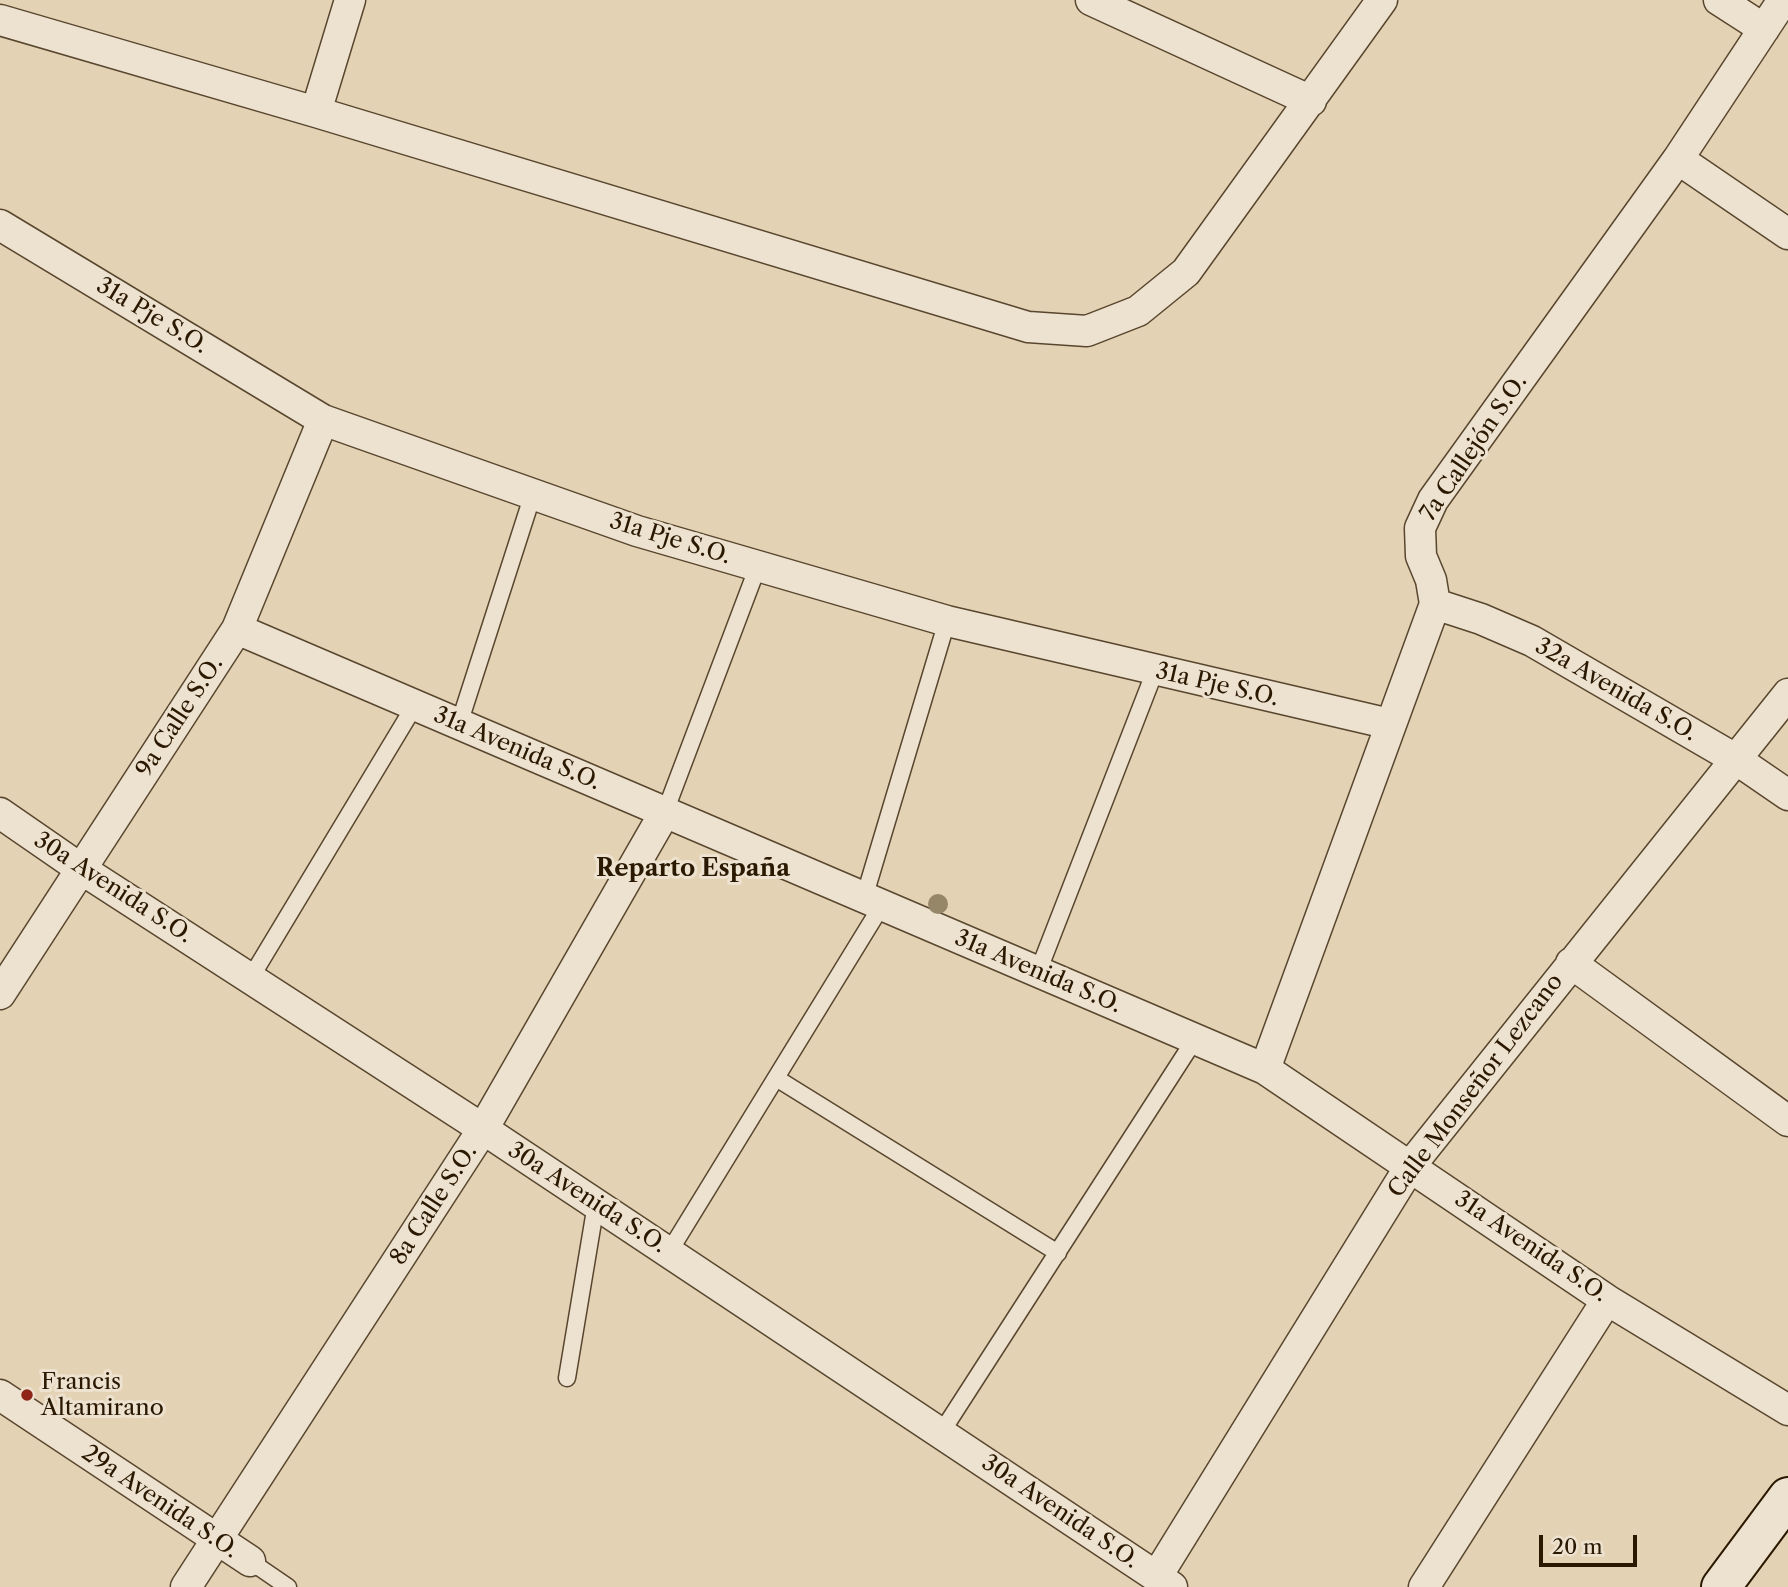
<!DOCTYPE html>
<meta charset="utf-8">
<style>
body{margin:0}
#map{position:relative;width:1788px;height:1587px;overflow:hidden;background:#e4d2b5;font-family:"Libre Caslon Text",serif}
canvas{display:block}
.scale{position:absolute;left:1539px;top:1535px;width:98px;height:32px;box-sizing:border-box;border:4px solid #2a1801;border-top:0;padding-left:9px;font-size:21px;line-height:24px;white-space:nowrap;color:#2a1801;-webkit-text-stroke:5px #ede2cf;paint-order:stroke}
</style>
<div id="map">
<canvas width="1788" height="1587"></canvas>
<div class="scale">20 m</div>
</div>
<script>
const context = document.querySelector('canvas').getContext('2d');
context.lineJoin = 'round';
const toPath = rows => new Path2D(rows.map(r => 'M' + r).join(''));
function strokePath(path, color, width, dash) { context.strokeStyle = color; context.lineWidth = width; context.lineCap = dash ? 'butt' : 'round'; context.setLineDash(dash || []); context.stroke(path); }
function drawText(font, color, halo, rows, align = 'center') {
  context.font = font + ' "Libre Caslon Text",serif'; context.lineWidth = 6; context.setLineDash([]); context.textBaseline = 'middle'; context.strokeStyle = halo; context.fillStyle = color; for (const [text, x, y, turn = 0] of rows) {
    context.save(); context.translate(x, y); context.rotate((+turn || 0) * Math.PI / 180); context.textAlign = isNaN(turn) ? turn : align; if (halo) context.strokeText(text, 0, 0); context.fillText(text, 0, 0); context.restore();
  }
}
const lane = toPath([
 [459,724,533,494],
 [665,812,758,566],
 [864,898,947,621],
 [1038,972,1155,671],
 [250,979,415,705],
 [776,1078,1058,1253],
 [669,1252,882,905],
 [567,1378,596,1204],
 [941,1433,1195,1039],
 [250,1561,288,1587]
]);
const street = toPath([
 [1091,0,1311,101],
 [1719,0,1764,29],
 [0,20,316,112,1028,327,1087,331,1138,311,1186,272,1382,0],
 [316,112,350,0],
 [1678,159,1788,234],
 [0,225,323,420,637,531,947,621,1390,724],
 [1435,604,1481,619,1532,641,1737,760,1788,795],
 [237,629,1265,1069,1607,1300,1788,1410],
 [0,813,81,869,483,1129,1172,1587],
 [1571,963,1788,1121],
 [0,994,237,629,323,420],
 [1265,1069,1435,604,1431,580,1421,556,1420,528,1433,500,1678,159,1783,0],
 [0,1395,250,1561],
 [1157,1576,1411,1165,1788,694],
 [186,1587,483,1129,665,812],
 [1424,1587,1607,1300]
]);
const secondary = toPath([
 [1721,1587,1788,1497]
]);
const trees = [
 [938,904]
];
const markers = [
 [27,1395,7,"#8f2418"]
];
const streetNames = [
 ["31a Pje S.O.",152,316,31],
 ["7a Callejón S.O.",1474,448,-56],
 ["31a Pje S.O.",670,539,17],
 ["31a Pje S.O.",1217,685,13],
 ["32a Avenida S.O.",1616,690,30],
 ["9a Calle S.O.",180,717,-57],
 ["31a Avenida S.O.",517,749,23],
 ["30a Avenida S.O.",113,888,33],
 ["31a Avenida S.O.",1038,972,23],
 ["Calle Monseñor Lezcano",1476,1086,-53],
 ["30a Avenida S.O.",587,1198,33],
 ["8a Calle S.O.",434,1205,-57],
 ["31a Avenida S.O.",1531,1247,34],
 ["29a Avenida S.O.",160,1502,34],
 ["30a Avenida S.O.",1060,1512,34]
];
const poiNames = [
 ["Francis",41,1382],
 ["Altamirano",41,1408]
];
const neighbourhoodNames = [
 ["Reparto España",693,869]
];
strokePath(lane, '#58462e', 19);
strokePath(street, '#58462e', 33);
strokePath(secondary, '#2a1801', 42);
strokePath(lane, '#ede2cf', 16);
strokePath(street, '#ede2cf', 30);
strokePath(secondary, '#ede2cf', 38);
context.fillStyle = '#968769';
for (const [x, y] of trees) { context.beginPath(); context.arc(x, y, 10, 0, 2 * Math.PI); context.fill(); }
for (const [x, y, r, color] of markers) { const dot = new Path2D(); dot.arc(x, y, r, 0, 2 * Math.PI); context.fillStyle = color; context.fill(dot); strokePath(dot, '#ede2cf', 2.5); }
drawText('23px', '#2a1801', '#ede2cf', streetNames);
drawText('23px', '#2a1801', '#ede2cf', poiNames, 'left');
drawText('bold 24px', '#2a1801', '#ede2cf', neighbourhoodNames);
</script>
